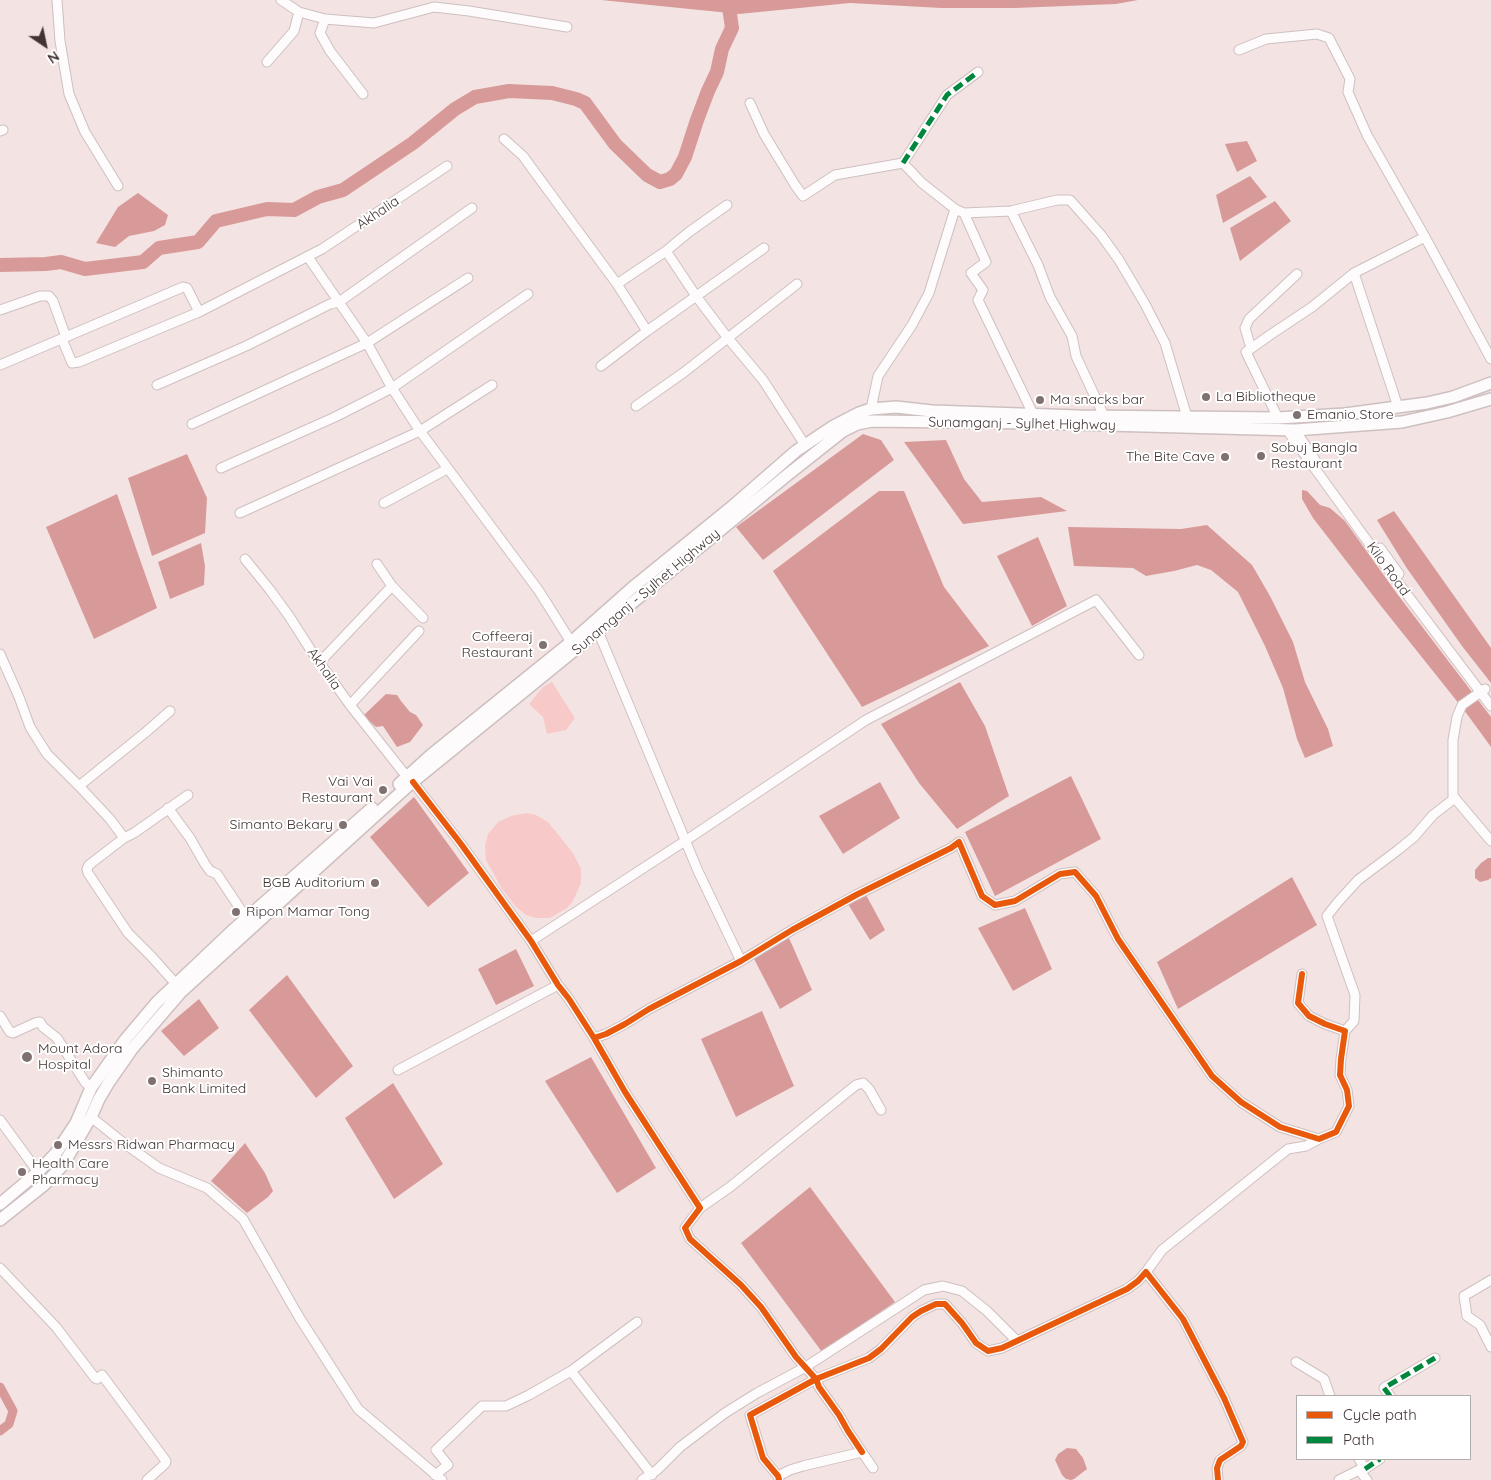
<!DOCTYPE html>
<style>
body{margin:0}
#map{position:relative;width:1491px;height:1480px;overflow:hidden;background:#f4e3e3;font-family:Quicksand,sans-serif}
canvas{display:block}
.legend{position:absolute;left:1296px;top:1395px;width:175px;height:65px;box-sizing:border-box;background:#fff;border:1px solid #b3aead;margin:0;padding:6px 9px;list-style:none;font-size:15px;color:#423433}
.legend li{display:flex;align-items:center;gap:10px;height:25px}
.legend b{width:25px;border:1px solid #b3aead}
.north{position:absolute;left:20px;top:20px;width:50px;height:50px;-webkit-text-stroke:4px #fff;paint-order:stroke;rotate:146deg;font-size:14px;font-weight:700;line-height:20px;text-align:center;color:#423433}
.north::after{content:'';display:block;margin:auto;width:18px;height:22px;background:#423433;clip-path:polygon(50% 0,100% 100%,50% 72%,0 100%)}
</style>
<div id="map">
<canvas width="1491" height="1480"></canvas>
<ul class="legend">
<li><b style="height:6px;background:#e8590c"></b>Cycle path</li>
<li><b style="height:6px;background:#00873e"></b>Path</li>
</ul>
<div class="north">N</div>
</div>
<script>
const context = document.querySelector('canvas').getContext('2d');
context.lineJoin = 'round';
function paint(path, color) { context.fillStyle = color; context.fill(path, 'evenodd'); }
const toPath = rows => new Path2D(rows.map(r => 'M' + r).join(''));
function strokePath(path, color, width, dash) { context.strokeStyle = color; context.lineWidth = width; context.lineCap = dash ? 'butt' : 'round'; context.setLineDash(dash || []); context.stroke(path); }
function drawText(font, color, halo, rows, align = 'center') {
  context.font = font + ' Quicksand,sans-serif'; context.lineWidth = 4; context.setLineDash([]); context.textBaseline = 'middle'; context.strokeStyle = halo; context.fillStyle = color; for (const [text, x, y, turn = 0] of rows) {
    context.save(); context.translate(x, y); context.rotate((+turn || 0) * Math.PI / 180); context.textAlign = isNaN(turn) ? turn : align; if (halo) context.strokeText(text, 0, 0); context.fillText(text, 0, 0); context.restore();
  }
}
const green = toPath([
 [552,682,575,718,566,730,547,734,543,717,529,704,543,687],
 [526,813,536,815,548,822,573,853,581,869,581,883,573,901,567,908,550,918,536,918,526,915,516,907,502,889,486,860,485,845,488,834,498,822,511,816]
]);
const water = toPath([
 [601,0,1138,0,1116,4,1015,8,941,8,850,3,739,14],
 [1247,141,1257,161,1237,172,1225,144],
 [1250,176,1267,197,1223,223,1216,195],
 [138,193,168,215,165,225,154,231,129,236,115,247,96,243,118,207],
 [1275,201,1291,221,1240,261,1230,228],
 [863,434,881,440,894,460,763,560,736,527],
 [946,440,964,479,982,502,1041,497,1067,511,963,524,904,442],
 [187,454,207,498,205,533,152,556,128,478],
 [1302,490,1307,491,1320,505,1330,508,1345,521,1398,595,1491,717,1491,747,1464,710,1381,606,1313,518,1302,499],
 [879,491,904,491,944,587,989,646,862,707,773,571],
 [117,494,157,608,94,639,46,527],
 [1394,511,1491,648,1491,683,1462,646,1406,567,1377,520],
 [1207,525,1252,565,1270,596,1293,642,1305,682,1328,729,1333,746,1305,758,1297,739,1283,688,1265,646,1238,592,1211,570,1197,565,1174,571,1146,576,1133,568,1074,566,1068,527,1181,529],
 [1038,537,1067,606,1032,626,997,556],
 [201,543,205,566,204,585,170,599,158,562],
 [960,682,985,726,1009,796,957,829,919,783,881,724],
 [386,694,397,695,401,701,410,712,416,715,423,725,410,742,397,747,383,726,376,727,369,721,364,715],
 [1071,776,1101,839,995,896,965,832],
 [880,782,900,818,843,854,819,816],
 [414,797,469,873,428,907,370,837],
 [1488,858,1491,858,1491,878,1488,880,1480,882,1475,878,1475,870,1481,863],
 [1292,877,1317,925,1178,1009,1157,962],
 [865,893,885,930,870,940,848,904],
 [1025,908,1052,969,1013,991,978,928],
 [789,938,812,990,780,1009,753,957],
 [516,949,534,986,496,1005,478,969],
 [287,975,353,1066,316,1098,249,1010],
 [199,999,219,1028,184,1056,161,1031],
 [762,1011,794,1086,736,1117,701,1039],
 [591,1057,656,1168,617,1193,545,1081],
 [393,1083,443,1164,394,1199,345,1118],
 [245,1143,265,1173,273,1191,268,1197,247,1213,211,1181],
 [810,1187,895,1302,822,1352,741,1243],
 [1067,1448,1076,1449,1083,1458,1087,1469,1074,1479,1071,1480,1066,1479,1062,1475,1055,1460,1058,1454]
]);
const canal = toPath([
 [0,1387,13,1411,9,1424,0,1431]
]);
const river = toPath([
 [0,265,46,264,61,262,85,269,143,262,159,248,198,242,216,221,267,209,294,210,318,197,343,190,413,143,455,109,475,97,509,91,552,93,576,99,585,103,615,144,647,175,660,182,670,179,676,174,685,157,697,120,708,91,717,72,722,49,732,28,728,0]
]);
const minor = toPath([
 [57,0,60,41,69,94,85,132,118,186],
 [281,0,299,12,325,19,374,23,434,7,469,11,567,27],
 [325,19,320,33,330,51,363,94],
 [1239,50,1266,39,1317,34,1329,38,1350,79,1348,92,1367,135,1425,237,1491,359],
 [267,62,294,31,299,12],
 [750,103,764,134,795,185,803,196,835,175,903,163,947,95,978,72],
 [0,131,3,130],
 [504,139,523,156,539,178,617,284,647,331],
 [903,163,922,183,955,209,964,213,1011,211,1057,200,1070,200,1101,235,1119,260,1145,304,1165,343,1187,417],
 [1011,211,1038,265,1050,297,1072,336,1076,356,1104,416],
 [964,213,986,262,971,273,983,290,978,300,1033,414],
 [666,251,696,296,727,337,763,380,805,445],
 [308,257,367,343,392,388,420,431,539,591,571,642],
 [1354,273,1398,407],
 [617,284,666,251,689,232,727,205],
 [0,310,40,296,49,296,53,301,66,337],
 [62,339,72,363,79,362,199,312,322,249,447,166],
 [1251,348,1245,328,1249,319,1297,274],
 [0,365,183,287,187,288,199,312],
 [601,366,647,331,764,248],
 [157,385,246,346,330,304,339,302,472,208],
 [636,406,683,373,797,284],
 [871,409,878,376,912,325,929,293,955,209],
 [1278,418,1246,352,1270,335,1312,307,1354,273,1425,237],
 [192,424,367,343,468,278],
 [1287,430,1384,564,1491,706],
 [1295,430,1317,463],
 [221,468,335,417,392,388,528,294],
 [384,503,447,469],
 [240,513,420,431,492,385],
 [1380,548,1399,574],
 [245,559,270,590,289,616,312,652,350,705,407,777],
 [377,564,392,586,423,618],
 [598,631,698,871,741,961],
 [0,654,19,697,30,727,47,754,79,786],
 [319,663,392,586],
 [1485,689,1462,705,1457,717,1453,740,1453,796,1491,841],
 [350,705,419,631],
 [170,711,146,732,79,786,110,819,124,838,89,865,87,869,88,873,128,933,151,956,176,984],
 [413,782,461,844,531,941,558,985,569,999,594,1038,625,1092,700,1208,685,1228,690,1239,741,1285,761,1307,796,1357,816,1379,819,1387,839,1415,848,1431,862,1452],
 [168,808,190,838,205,864,210,871,217,874,247,919],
 [124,838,134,833,188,795],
 [531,941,685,841,866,720,1096,600,1139,655],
 [0,1016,10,1032,13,1033,35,1023,40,1022,43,1027,57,1038,85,1082,91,1088],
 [1345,1031,1354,1021,1355,995,1327,916,1338,902,1358,880,1398,850,1414,837,1433,815,1455,798],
 [594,1038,606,1034,625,1024,649,1009,741,961,792,930,856,895,951,848,959,842,982,896,995,905,1015,901,1060,874,1075,872,1096,896,1118,939,1212,1076,1241,1102,1280,1127,1319,1139,1336,1132,1349,1106,1347,1090,1340,1075,1341,1059,1345,1031,1325,1024,1309,1016,1298,1003,1302,974],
 [398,1070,558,985],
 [91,1117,121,1141,159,1168,207,1188,243,1219,299,1317,358,1409,442,1480],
 [0,1120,38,1172,44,1185],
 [700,1208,730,1187,856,1085,863,1083,869,1089,881,1110],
 [0,1268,56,1327,95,1378,97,1379,102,1375,166,1461,165,1464,147,1480],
 [1146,1272,1162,1250,1288,1149,1306,1146,1319,1139],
 [1491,1280,1464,1296,1467,1316,1480,1325,1491,1347],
 [1296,1362,1324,1379,1330,1396],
 [571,1371,652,1475],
 [1390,1396,1384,1388,1435,1358],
 [1365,1469,1380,1459],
 [1359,1470,1365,1469,1359,1459],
 [435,1475,448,1465,436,1450,482,1406,506,1406,529,1395,571,1371,637,1322],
 [778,1476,790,1470,803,1466,862,1452,873,1468],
 [642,1480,657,1470,680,1447,725,1413,757,1393,804,1368,924,1290,943,1286,962,1291,987,1311,1017,1341],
 [779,1480,778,1476,763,1458,750,1415,816,1379,869,1358,881,1349,912,1317,921,1311,936,1304,945,1304,962,1323,976,1343,988,1351,1002,1348,1127,1289,1138,1281,1146,1272,1183,1319,1224,1398,1243,1442,1241,1446,1220,1460,1217,1468,1218,1480],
 [1339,1480,1359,1470,1367,1480]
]);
const major = toPath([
 [399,784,431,755,571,642,632,588,734,505,796,451,832,427,859,413,871,409,896,407,932,411,1079,416,1278,418,1345,414,1427,403,1453,397,1491,383],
 [0,1204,38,1172,56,1153,76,1123,91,1088,125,1040,157,1002,232,931,372,808],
 [0,1220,44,1185,63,1165,91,1117,99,1099,109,1082,132,1049,181,992,409,785,598,631,786,476,843,431,857,424,872,421,1032,423,1295,430,1402,422,1447,412,1491,399]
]);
const quiet = toPath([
 [903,163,947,95,978,72],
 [1390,1396,1384,1388,1435,1358],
 [1365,1469,1380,1459]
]);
const cycleway = toPath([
 [413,782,461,844,531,941,558,985,569,999,594,1038,625,1092,700,1208,685,1228,690,1239,741,1285,761,1307,796,1357,816,1379,819,1387,839,1415,848,1431,862,1452],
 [594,1038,606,1034,625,1024,649,1009,741,961,792,930,856,895,951,848,959,842,982,896,995,905,1015,901,1060,874,1075,872,1096,896,1118,939,1212,1076,1241,1102,1280,1127,1319,1139,1336,1132,1349,1106,1347,1090,1340,1075,1341,1059,1345,1031,1325,1024,1309,1016,1298,1003,1302,974],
 [779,1480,778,1476,763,1458,750,1415,816,1379,869,1358,881,1349,912,1317,921,1311,936,1304,945,1304,962,1323,976,1343,988,1351,1002,1348,1127,1289,1138,1281,1146,1272,1183,1319,1224,1398,1243,1442,1241,1446,1220,1460,1217,1468,1218,1480]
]);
const markers = [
 [1206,397,5,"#807171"],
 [1040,400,5,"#807171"],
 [1297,415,5,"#807171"],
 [1261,456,5,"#807171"],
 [1225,457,5,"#807171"],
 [543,645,5,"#807171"],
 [383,790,5,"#807171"],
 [343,825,5,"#807171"],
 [375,883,5,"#807171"],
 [236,912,5,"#807171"],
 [27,1057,6,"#807171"],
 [152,1081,5,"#807171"],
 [58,1145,5,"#807171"],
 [22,1172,5,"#807171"]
];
const streetNames = [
 ["Akhalia",378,213,-34],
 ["Sunamganj - Sylhet Highway",1022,424,1],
 ["Kilo Road",1388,569,54],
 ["Sunamganj - Sylhet Highway",646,592,-40],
 ["Akhalia",324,669,55]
];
const poiNames = [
 ["La Bibliotheque",1216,397],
 ["Ma snacks bar",1050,400],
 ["Emanio Store",1307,415],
 ["Sobuj Bangla",1271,448],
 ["Restaurant",1271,464],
 ["The Bite Cave",1215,457,"right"],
 ["Coffeeraj",533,637,"right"],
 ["Restaurant",533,653,"right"],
 ["Vai Vai",373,782,"right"],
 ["Restaurant",373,798,"right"],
 ["Simanto Bekary",333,825,"right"],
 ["BGB Auditorium",365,883,"right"],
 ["Ripon Mamar Tong",246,912],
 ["Mount Adora",38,1049],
 ["Hospital",38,1065],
 ["Shimanto",162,1073],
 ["Bank Limited",162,1089],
 ["Messrs Ridwan Pharmacy",68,1145],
 ["Health Care",32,1164],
 ["Pharmacy",32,1180]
];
paint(green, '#f7cac9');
paint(water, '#d89a99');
strokePath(canal, '#d89a99', 9);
strokePath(river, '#d89a99', 14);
strokePath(minor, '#cec0c0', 11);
strokePath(major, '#cec0c0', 14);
strokePath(minor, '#fdfbfb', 9);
strokePath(major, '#fdfbfb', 11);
strokePath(quiet, '#00873e', 5, [10, 5]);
strokePath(cycleway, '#e8590c', 6);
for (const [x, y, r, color] of markers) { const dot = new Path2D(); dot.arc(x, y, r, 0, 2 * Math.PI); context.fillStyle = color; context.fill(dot); strokePath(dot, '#fff', 2); }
drawText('14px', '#423433', '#fff', streetNames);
drawText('14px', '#423433', '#fff', poiNames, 'left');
</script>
